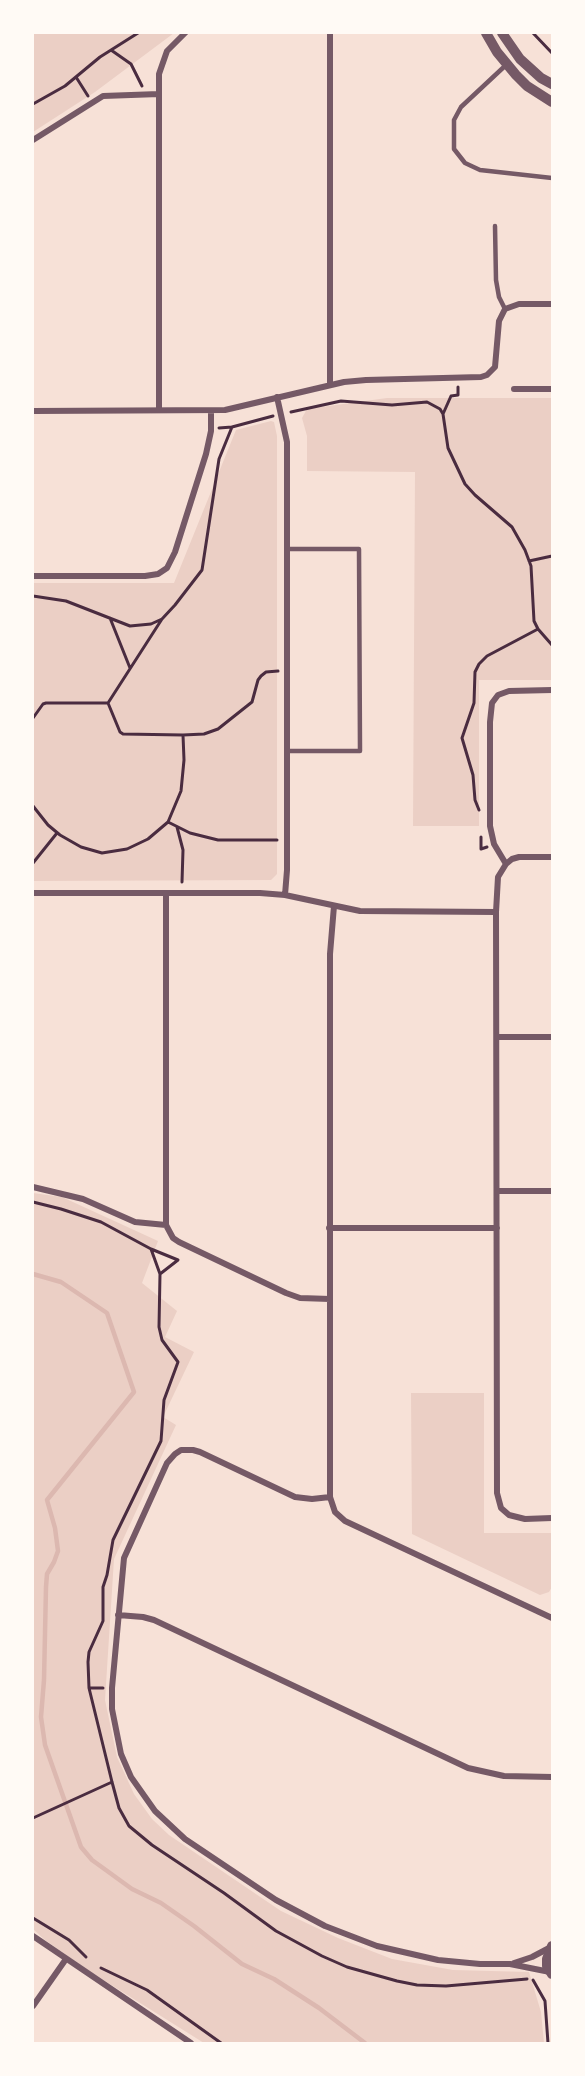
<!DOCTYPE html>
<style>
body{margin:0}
#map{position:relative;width:585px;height:2076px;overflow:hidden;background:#f7e1d7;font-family:"PT Sans Narrow",sans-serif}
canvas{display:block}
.frame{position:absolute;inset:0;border:34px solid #fffaf5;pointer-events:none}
</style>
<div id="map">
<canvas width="585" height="2076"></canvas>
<div class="frame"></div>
</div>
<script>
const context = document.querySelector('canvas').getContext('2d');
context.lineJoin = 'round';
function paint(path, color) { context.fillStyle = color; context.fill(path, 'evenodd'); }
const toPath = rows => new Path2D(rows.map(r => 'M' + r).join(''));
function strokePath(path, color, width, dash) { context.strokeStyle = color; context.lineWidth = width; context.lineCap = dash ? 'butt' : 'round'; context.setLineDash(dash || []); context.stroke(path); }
const green = toPath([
 [33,33,174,33,95,92,33,132],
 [387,398,552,398,552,680,479,680,479,826,413,826,415,472,307,471,307,436,302,418,307,409],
 [271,421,274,422,277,436,277,874,271,880,33,881,33,583,174,583,236,430],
 [33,1193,62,1197,158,1241,142,1283,177,1311,165,1337,194,1352,163,1417,176,1425,114,1559,105,1700,117,1757,134,1794,152,1819,169,1835,281,1911,338,1938,392,1959,453,1970,529,1972,541,2012,544,2043,204,2043,89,1971,45,1940,33,1929],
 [411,1393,484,1393,484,1533,552,1533,552,1587,549,1592,540,1595,412,1534]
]);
const stream = toPath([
 [33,1274,61,1282,107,1313,134,1392,47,1500,55,1528,58,1551,54,1562,47,1574,46,1587,44,1680,41,1717,45,1745,81,1847,92,1860,132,1889,161,1903,194,1926,242,1964,274,1979,319,2008,365,2043]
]);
const path = toPath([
 [533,33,552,53],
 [111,50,131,64,142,86],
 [76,77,88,96],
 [33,104,65,86,100,57,138,33],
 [291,412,341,401,392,405,427,402,440,409,443,414,448,448,465,484,475,495,512,527,525,550,531,566,534,621,538,629,552,645],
 [443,414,451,396,458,395,458,387],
 [219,428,232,427],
 [529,561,552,556],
 [33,596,66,601,130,626,151,624,162,619,175,605,202,570,219,459,232,427,273,416],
 [110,618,130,668],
 [108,703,162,619],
 [33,718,43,704,46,703,108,703,120,732,123,734,183,735,184,760,181,791,168,822,148,839,127,849,102,853,81,847,60,835,48,825,33,806],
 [183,735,204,734,218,729,252,702,258,680,261,676,266,672,278,671],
 [479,810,475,800,473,775,462,738,474,703,475,672,479,664,487,656,538,629],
 [168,822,190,833,218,840,277,840],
 [177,827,183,850,182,882],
 [481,837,481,849,487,847],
 [33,863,57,833],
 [33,1202,61,1209,101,1222,151,1249,160,1274,159,1327,162,1340,178,1362,164,1400,161,1441,113,1540,107,1575,103,1587,103,1621,89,1652,88,1662,89,1688,112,1782,119,1808,129,1826,152,1845,224,1893,276,1931,322,1956,347,1967,397,1981,417,1985,446,1986,527,1979],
 [151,1249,178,1260,160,1274],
 [89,1688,103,1688],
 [33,1818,112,1782],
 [33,1918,69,1940,86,1957],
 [101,1968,147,1990,221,2043],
 [533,1980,545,2001,548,2043]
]);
const service = toPath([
 [506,65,461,107,454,120,454,149,465,163,480,170,552,178],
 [495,226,496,280,499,297,505,309],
 [288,751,360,751,359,549,288,549]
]);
const minor = toPath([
 [330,33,330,385],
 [33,140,103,96,159,94],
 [514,389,552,389],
 [277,397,287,442,287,870,285,895],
 [159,410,159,74,167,51,185,33],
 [33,411,225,410,344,382,366,380,481,377,487,375,495,367,499,321,505,309,519,304,552,304],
 [33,576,145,576,158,574,167,568,175,552,206,454,211,431,211,411],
 [552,857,519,857,512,859,506,864,498,877,496,912,497,1493,501,1508,509,1515,525,1519,552,1518],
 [506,864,494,844,490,826,490,722,492,703,498,695,509,691,552,690],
 [33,893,260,893,285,895,360,911,496,912],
 [497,1037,552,1037],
 [33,1187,83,1199,135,1222,166,1225,173,1238,179,1242,286,1293,300,1298,330,1299],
 [497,1191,552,1191],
 [166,1225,166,893],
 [329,1228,497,1228],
 [330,1497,330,954,334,906],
 [118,1615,143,1617,154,1620,468,1768,504,1776,552,1777],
 [33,1936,191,2043],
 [514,1963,532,1957,551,1947],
 [550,1972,510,1964,480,1964,438,1960,377,1946,325,1926,276,1900,185,1839,155,1811,131,1777,121,1754,112,1709,112,1688,124,1558,167,1463,175,1454,181,1450,193,1450,200,1452,295,1497,312,1499,330,1497,335,1512,345,1521,552,1618],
 [33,2006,66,1959]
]);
const tertiary = toPath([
 [486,33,497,52,516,75,527,86,552,102],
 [502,33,520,59,541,78,552,84],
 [552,1946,547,1959,547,1966,552,1974]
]);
paint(green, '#ebcfc5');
strokePath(stream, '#dcb8b0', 4.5);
strokePath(path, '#4a2c40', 3);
strokePath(service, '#755966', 4.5);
strokePath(minor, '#755966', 6);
strokePath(tertiary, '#755966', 10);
</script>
